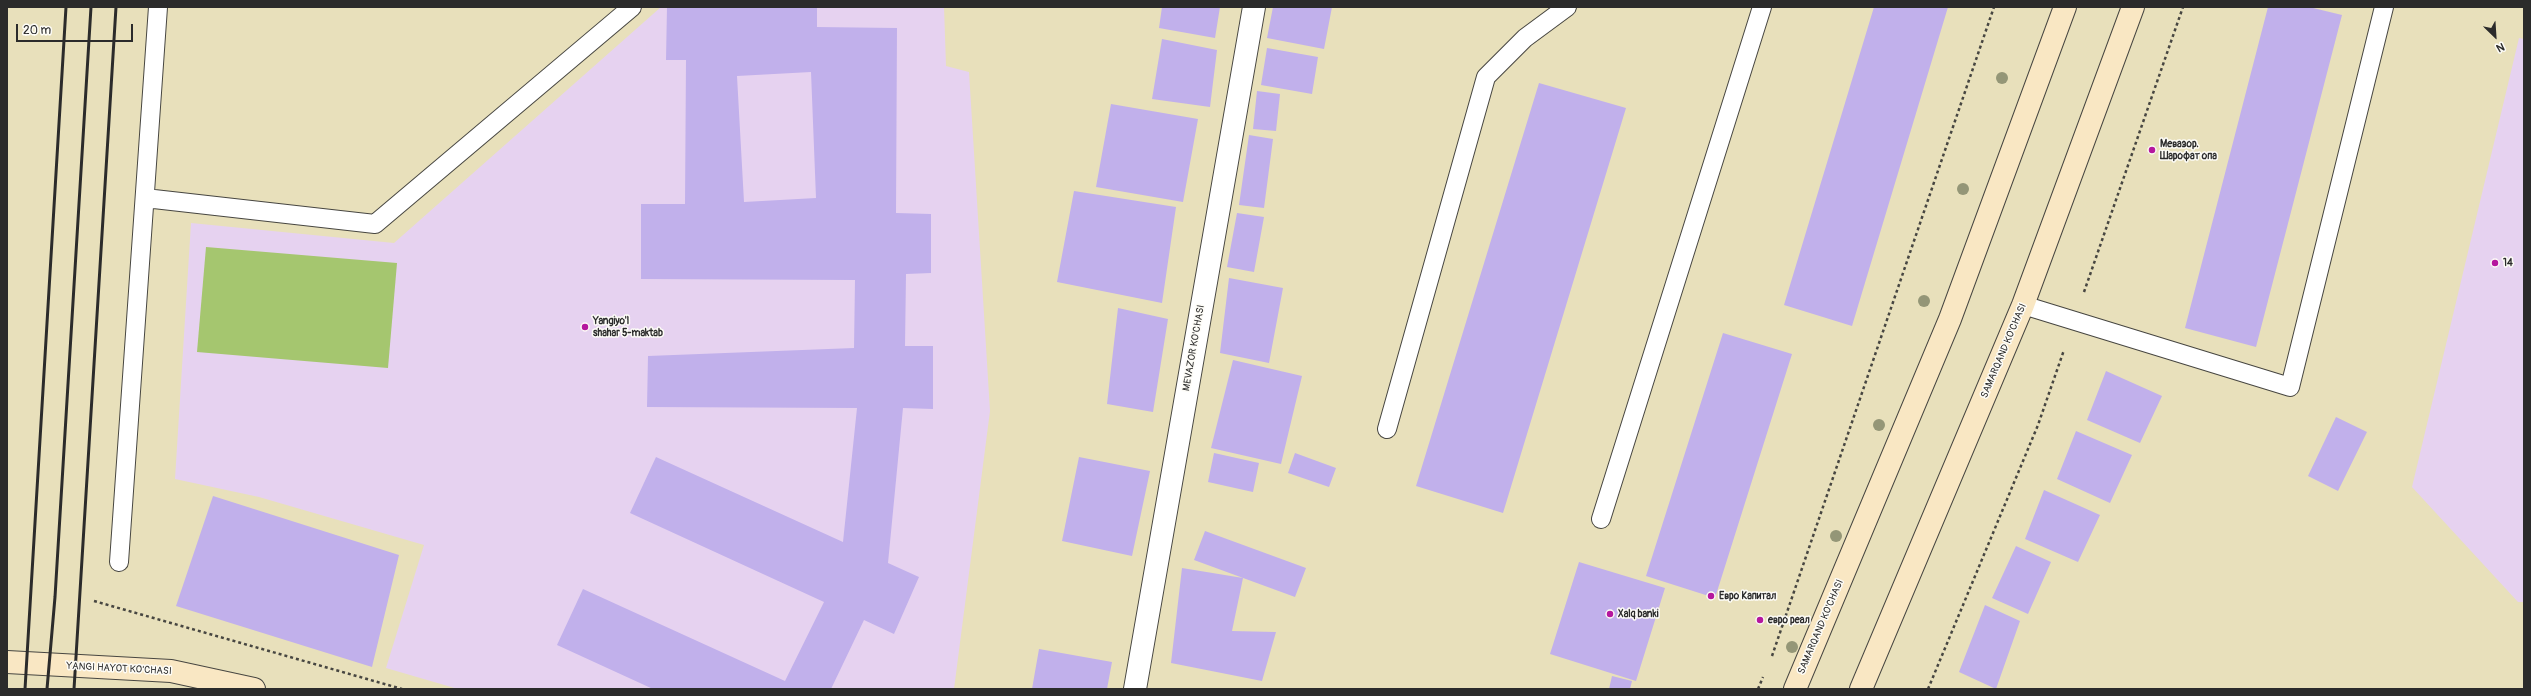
<!DOCTYPE html>
<meta charset="utf-8">
<style>
body{margin:0}
#map{position:relative;width:2531px;height:696px;overflow:hidden;background:#e8e0bb;font-family:Pangolin,sans-serif}
canvas{display:block}
.frame{position:absolute;inset:0;border:8px solid #2b2b2b;pointer-events:none}
.north{position:absolute;left:2475px;top:16px;width:40px;height:40px;-webkit-text-stroke:3px #fdfcf7;paint-order:stroke;rotate:155deg;font-size:11px;font-weight:700;line-height:16px;text-align:center;color:#2b2b2b}
.north::after{content:'';display:block;margin:auto;width:14px;height:18px;background:#2b2b2b;clip-path:polygon(50% 0,100% 100%,50% 72%,0 100%)}
.scale{position:absolute;left:16px;top:24px;width:117px;height:18px;box-sizing:border-box;border:2px solid #2b2b2b;border-top:0;padding-left:5px;font-size:12px;line-height:14px;white-space:nowrap;color:#2b2b2b;-webkit-text-stroke:3px #fdfcf7;paint-order:stroke}
</style>
<div id="map">
<canvas width="2531" height="696"></canvas>
<div class="frame"></div>
<div class="north">N</div>
<div class="scale">20 m</div>
</div>
<script>
const context = document.querySelector('canvas').getContext('2d');
context.lineJoin = 'round';
function paint(path, color) { context.fillStyle = color; context.fill(path, 'evenodd'); }
const toPath = rows => new Path2D(rows.map(r => 'M' + r).join(''));
function strokePath(path, color, width, dash) { context.strokeStyle = color; context.lineWidth = width; context.lineCap = dash ? 'butt' : 'round'; context.setLineDash(dash || []); context.stroke(path); }
function drawText(font, color, halo, rows, align = 'center') {
  context.font = font + ' Pangolin,sans-serif'; context.lineWidth = 3; context.setLineDash([]); context.textBaseline = 'middle'; context.strokeStyle = halo; context.fillStyle = color; for (const [text, x, y, turn = 0] of rows) {
    context.save(); context.translate(x, y); context.rotate((+turn || 0) * Math.PI / 180); context.textAlign = isNaN(turn) ? turn : align; if (halo) context.strokeText(text, 0, 0); context.fillText(text, 0, 0); context.restore();
  }
}
const built = toPath([
 [661,7,944,7,946,66,969,72,990,411,954,689,458,689,386,668,424,545,259,497,175,479,191,223,394,243],
 [2519,38,2524,39,2524,602,2518,602,2412,487]
]);
const green = toPath([
 [206,247,397,263,388,368,197,352]
]);
const building = toPath([
 [667,7,817,7,817,27,897,28,896,213,931,214,931,273,906,274,905,346,933,346,933,409,903,408,888,563,919,577,894,634,864,620,831,689,653,689,557,645,583,589,785,681,824,602,630,513,656,457,843,542,857,408,647,407,648,356,854,348,855,280,641,279,641,204,685,204,686,60,666,60],
 [811,72,816,198,744,202,737,76],
 [1162,7,1220,7,1215,38,1159,28],
 [1273,7,1332,7,1324,49,1267,38],
 [1874,7,1948,7,1852,326,1784,305],
 [2268,7,2309,7,2342,15,2256,347,2185,328],
 [1162,39,1217,50,1210,107,1152,99],
 [1267,48,1318,57,1312,94,1261,85],
 [1539,83,1626,108,1503,513,1416,486],
 [1257,91,1280,94,1276,131,1253,129],
 [1111,104,1198,119,1183,202,1096,187],
 [1249,135,1273,139,1264,208,1239,205],
 [1074,191,1176,207,1162,303,1057,282],
 [1237,213,1264,217,1254,272,1227,267],
 [1229,278,1283,288,1269,363,1220,353],
 [1118,308,1168,319,1153,412,1107,404],
 [1723,333,1792,354,1715,598,1646,576],
 [1233,360,1302,376,1281,464,1211,448],
 [2106,371,2162,396,2140,443,2087,420],
 [2336,417,2367,432,2338,491,2308,476],
 [2076,431,2132,455,2110,503,2057,479],
 [1214,453,1259,463,1253,492,1208,482],
 [1295,453,1336,468,1329,487,1288,473],
 [1079,457,1150,471,1132,556,1062,541],
 [2044,490,2100,515,2078,562,2025,539],
 [213,496,399,555,372,667,176,606],
 [1205,531,1306,568,1295,597,1194,560],
 [2016,546,2051,562,2028,614,1992,598],
 [1579,562,1665,588,1636,681,1550,654],
 [1182,568,1243,578,1232,631,1276,632,1262,681,1171,663],
 [1985,605,2020,621,1996,689,1959,672],
 [1039,649,1112,662,1107,689,1032,689],
 [1612,676,1632,681,1630,689,1609,689]
]);
const path = toPath([
 [2084,292,2183,7],
 [94,601,402,689],
 [1772,656,1994,7],
 [1758,689,1763,677],
 [1928,689,2038,425,2064,350]
]);
const lane = toPath([
 [145,198,375,224,632,7],
 [2023,305,2290,387,2384,7],
 [1387,429,1486,77,1525,38,1567,7],
 [1601,519,1762,7],
 [119,562,158,7]
]);
const street = toPath([
 [1135,689,1254,7]
]);
const secondary = toPath([
 [7,662,171,671,254,689],
 [1795,689,1950,319,2065,7],
 [1861,689,2023,305,2133,7]
]);
const rail = toPath([
 [25,689,66,7],
 [47,689,55,597,91,7],
 [74,689,116,7]
]);
const trees = [
 [2002,78],
 [1963,189],
 [1924,301],
 [1879,425],
 [1836,536],
 [1792,647]
];
const markers = [
 [2152,150,4,"#b5179e"],
 [2495,263,4,"#b5179e"],
 [585,327,4,"#b5179e"],
 [1711,596,4,"#b5179e"],
 [1610,614,4,"#b5179e"],
 [1760,620,4,"#b5179e"]
];
const poiNames = [
 ["Мевазор.",2160,144],
 ["Шарофат опа",2160,156],
 ["14",2503,263],
 ["Yangiyo'l",593,321],
 ["shahar 5-maktab",593,333],
 ["Евро Капитал",1719,596],
 ["Xalq banki",1618,614],
 ["евро реал",1768,620]
];
const streetNames = [
 ["MEVAZOR KO'CHASI",1194,348,-80],
 ["SAMARQAND KO'CHASI",2004,351,-67],
 ["SAMARQAND KO'CHASI",1821,627,-67],
 ["YANGI HAYOT KO'CHASI",119,669,3]
];
paint(built, '#e6d2f0');
paint(green, '#a5c66f');
paint(building, '#c1b0eb');
strokePath(lane, '#474641', 20);
strokePath(street, '#474641', 24);
strokePath(secondary, '#474641', 24);
strokePath(path, '#474641', 2.5, [3, 3]);
strokePath(lane, '#fff', 18);
strokePath(street, '#fff', 22);
strokePath(secondary, '#f9e7c3', 22);
strokePath(rail, '#2b2b2b', 3);
context.fillStyle = '#949677';
for (const [x, y] of trees) { context.beginPath(); context.arc(x, y, 6, 0, 2 * Math.PI); context.fill(); }
for (const [x, y, r, color] of markers) { const dot = new Path2D(); dot.arc(x, y, r, 0, 2 * Math.PI); context.fillStyle = color; context.fill(dot); strokePath(dot, '#fdfcf7', 1.5); }
drawText('bold 10px', '#2b2b2b', '#fdfcf7', poiNames, 'left');
drawText('10px', '#2b2b2b', '#fdfcf7', streetNames);
</script>
